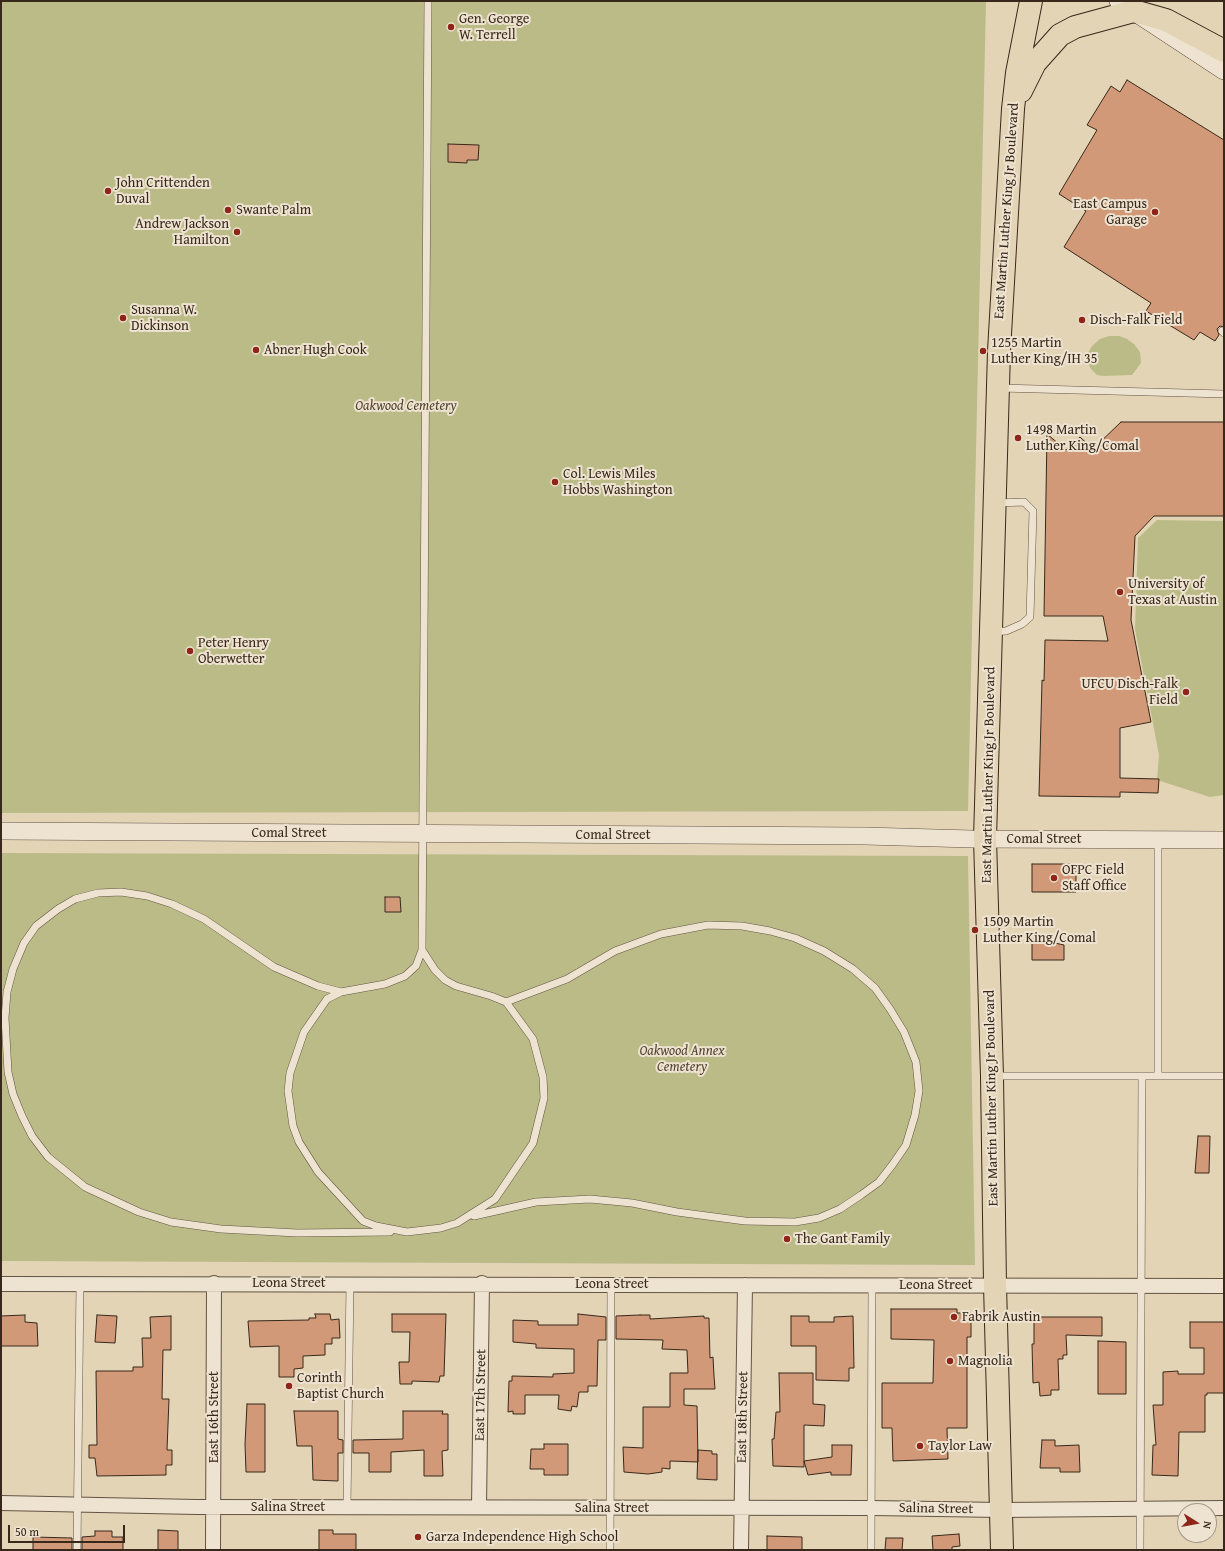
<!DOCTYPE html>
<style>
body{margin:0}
#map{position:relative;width:1225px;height:1551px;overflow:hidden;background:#e3d4b6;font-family:"Gentium Book Plus",serif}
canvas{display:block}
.frame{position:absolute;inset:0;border:2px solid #38281b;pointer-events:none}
.north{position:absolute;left:1177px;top:1503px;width:40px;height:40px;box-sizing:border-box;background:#ede3d0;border:1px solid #a59888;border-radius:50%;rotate:101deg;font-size:11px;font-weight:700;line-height:16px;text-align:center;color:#38281b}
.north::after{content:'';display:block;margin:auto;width:14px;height:18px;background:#8f2418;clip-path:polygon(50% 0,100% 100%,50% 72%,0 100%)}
.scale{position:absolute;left:8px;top:1525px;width:117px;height:18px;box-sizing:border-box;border:2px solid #38281b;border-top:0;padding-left:5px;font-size:12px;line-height:14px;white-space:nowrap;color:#38281b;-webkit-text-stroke:3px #ede3d0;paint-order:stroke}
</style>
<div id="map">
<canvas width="1225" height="1551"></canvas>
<div class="frame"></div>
<div class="north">N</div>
<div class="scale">50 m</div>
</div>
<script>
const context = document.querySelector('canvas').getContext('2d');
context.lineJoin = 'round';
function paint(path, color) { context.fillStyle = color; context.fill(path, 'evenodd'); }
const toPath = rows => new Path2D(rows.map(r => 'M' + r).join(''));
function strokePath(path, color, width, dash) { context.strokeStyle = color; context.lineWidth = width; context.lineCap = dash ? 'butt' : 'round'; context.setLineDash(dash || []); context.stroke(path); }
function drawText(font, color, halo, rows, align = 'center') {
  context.font = font + ' "Gentium Book Plus",serif'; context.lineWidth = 4; context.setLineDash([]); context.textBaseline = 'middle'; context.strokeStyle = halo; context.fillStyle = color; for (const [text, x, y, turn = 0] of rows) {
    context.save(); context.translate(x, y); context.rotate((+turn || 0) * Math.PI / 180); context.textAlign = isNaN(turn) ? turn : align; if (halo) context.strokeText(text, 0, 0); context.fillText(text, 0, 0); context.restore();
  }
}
const green = toPath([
 [1,1,986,1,968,811,1,813],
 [1109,336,1119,336,1127,339,1134,344,1140,352,1141,363,1132,375,1103,376,1097,375,1091,369,1087,361,1088,353,1092,346,1100,339],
 [1157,520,1224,521,1224,795,1210,797,1157,780,1159,755,1135,629,1138,538],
 [1,853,968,856,975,1265,1,1261]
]);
const building = toPath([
 [1127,80,1224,140,1224,327,1220,326,1217,329,1219,335,1215,341,1200,332,1194,340,1146,311,1151,303,1064,247,1086,211,1059,194,1097,130,1087,125,1111,86,1120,92,1127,80],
 [448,144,479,145,478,160,467,160,467,163,448,162,448,144],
 [1121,422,1224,422,1224,516,1154,516,1135,536,1131,620,1151,722,1120,728,1120,778,1159,779,1158,793,1120,792,1120,797,1039,796,1042,680,1044,681,1045,640,1108,641,1103,616,1044,616,1047,434,1066,450,1080,437,1093,449,1121,422],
 [1032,864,1076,864,1076,892,1032,892,1032,864],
 [385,897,400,897,401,912,385,912,385,897],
 [1032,939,1055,939,1055,943,1064,945,1064,960,1032,960,1032,939],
 [1198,1136,1210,1136,1209,1173,1195,1173,1198,1136],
 [891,1309,957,1309,957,1313,971,1313,971,1337,967,1337,967,1428,947,1428,948,1459,893,1461,892,1428,882,1428,882,1383,933,1383,934,1340,891,1339,891,1309],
 [315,1314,330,1314,331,1320,339,1319,340,1338,332,1338,332,1344,325,1344,325,1355,303,1356,303,1368,294,1369,294,1377,279,1377,279,1346,250,1347,248,1321,309,1320,309,1318,316,1318,315,1314],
 [392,1314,446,1314,444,1376,440,1376,439,1382,412,1381,412,1384,400,1384,399,1362,409,1362,410,1332,392,1332,392,1314],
 [578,1314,606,1317,606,1340,598,1340,597,1386,588,1386,588,1392,579,1392,577,1407,572,1406,571,1411,558,1409,559,1395,525,1395,525,1414,513,1414,513,1411,508,1412,509,1381,512,1381,512,1376,553,1377,553,1374,574,1373,574,1349,536,1348,536,1344,513,1342,513,1320,538,1321,538,1325,578,1325,578,1314],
 [25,1315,25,1322,37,1323,38,1346,1,1346,1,1316,25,1315],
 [97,1315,117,1316,115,1343,95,1342,97,1315],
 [640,1315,650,1315,650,1319,704,1316,704,1318,709,1318,710,1358,713,1357,714,1376,715,1389,684,1389,684,1405,697,1406,698,1462,670,1461,670,1469,662,1468,662,1472,648,1474,624,1472,623,1447,643,1448,643,1407,670,1407,670,1373,688,1373,687,1350,662,1349,663,1340,616,1339,616,1316,640,1315],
 [171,1316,171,1350,163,1350,162,1399,169,1399,167,1450,172,1450,172,1465,166,1465,166,1475,97,1476,95,1458,89,1458,89,1445,97,1445,96,1371,133,1371,133,1367,143,1367,142,1338,151,1338,150,1317,171,1316],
 [791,1316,809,1316,809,1322,834,1322,834,1317,853,1316,854,1368,849,1368,849,1381,816,1380,816,1346,791,1346,791,1316],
 [1034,1317,1102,1317,1102,1336,1066,1335,1067,1355,1063,1355,1063,1359,1058,1359,1059,1390,1051,1390,1051,1395,1040,1396,1039,1382,1033,1383,1032,1344,1034,1344,1034,1317],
 [1190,1322,1224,1322,1224,1393,1207,1393,1207,1395,1205,1395,1205,1432,1179,1432,1178,1476,1152,1475,1153,1445,1156,1445,1153,1405,1163,1405,1163,1372,1178,1371,1178,1374,1204,1374,1204,1348,1190,1348,1190,1322],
 [1098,1341,1126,1342,1126,1394,1098,1394,1098,1341],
 [779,1373,813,1373,813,1404,825,1405,824,1426,804,1425,804,1467,773,1466,772,1439,774,1439,776,1412,780,1412,779,1373],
 [247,1404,265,1404,265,1472,246,1472,245,1444,247,1404],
 [294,1411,338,1411,338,1439,343,1440,343,1453,338,1453,338,1481,313,1480,312,1446,297,1446,294,1411],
 [403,1411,443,1411,442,1414,448,1414,448,1450,442,1451,443,1476,424,1476,424,1450,391,1452,391,1472,369,1472,369,1453,353,1453,353,1440,403,1439,403,1411],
 [1042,1440,1055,1440,1055,1446,1079,1445,1080,1472,1060,1472,1060,1468,1040,1468,1042,1440],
 [544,1444,568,1444,568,1475,544,1475,544,1469,530,1469,531,1449,544,1449,544,1444],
 [832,1445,852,1445,851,1475,831,1475,831,1472,808,1475,804,1461,832,1457,832,1445],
 [698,1450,712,1451,712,1454,717,1454,717,1480,697,1479,698,1450],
 [158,1530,178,1531,178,1550,158,1550,158,1530],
 [319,1530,333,1530,333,1534,356,1534,356,1550,319,1550,319,1530],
 [95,1531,112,1531,112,1537,123,1537,123,1550,82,1550,82,1537,95,1536,95,1531],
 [959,1534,960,1546,952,1547,952,1550,933,1550,932,1536,959,1534],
 [767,1536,802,1537,802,1550,767,1550,767,1536],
 [33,1537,72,1538,72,1550,33,1550,33,1537],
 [886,1538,903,1538,902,1550,885,1550,886,1538]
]);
const service = toPath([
 [1222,331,1224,333],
 [1000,388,1224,394],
 [992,632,1006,631,1022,624,1030,617,1033,511,1024,502,997,503],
 [422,950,435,970,445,980,456,986,491,996,506,1002,533,1039,543,1077,544,1098,533,1143,495,1199,457,1223,441,1228,407,1232,376,1226,363,1221,318,1172,299,1142,293,1126,288,1091,290,1073,304,1032,327,999,341,992,385,984,405,976,416,966,422,950,428,1],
 [341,992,318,986,274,967,204,919,172,904,147,896,121,892,98,893,75,899,58,909,36,926,24,943,13,969,7,992,5,1018,8,1072,13,1094,22,1116,32,1136,48,1157,85,1187,139,1212,171,1222,221,1229,297,1233,390,1232],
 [994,1076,1224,1076],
 [1158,1076,1158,840],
 [474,1216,536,1202,590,1199,632,1203,677,1212,745,1221,795,1222,819,1218,840,1209,861,1195,879,1182,893,1164,906,1145,915,1115,919,1091,916,1062,904,1032,890,1009,875,988,853,969,824,951,795,938,770,931,742,926,708,925,661,934,615,951,567,979,506,1002],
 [347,1507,350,1283],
 [77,1550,80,1283],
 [610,1550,611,1284],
 [871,1550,872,1285],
 [1140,1550,1142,1076]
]);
const minor = toPath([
 [1,1284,1224,1286],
 [1,1503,197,1507,871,1508,1002,1510,1224,1508],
 [479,1507,482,1283],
 [213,1550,214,1283],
 [741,1550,745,1285]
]);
const tertiary = toPath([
 [1,831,865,836,972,839,1224,840]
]);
const secondary = toPath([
 [1119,1,1224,70]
]);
const primary = toPath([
 [1021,91,1035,63,1060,35,1075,27,1134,11],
 [1002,1550,995,1285,992,1076,985,839,999,351,1013,109,1017,73,1031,1]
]);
const motorway = toPath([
 [1134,11,1166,20,1224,51]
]);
const markers = [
 [451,27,4,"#8f2418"],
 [108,191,4,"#8f2418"],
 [228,210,4,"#8f2418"],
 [1155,212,4,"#8f2418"],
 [237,232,4,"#8f2418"],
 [123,318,4,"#8f2418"],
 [1082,320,4,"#8f2418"],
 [256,350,4,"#8f2418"],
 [983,351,4,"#8f2418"],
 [1018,438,4,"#8f2418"],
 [555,482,4,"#8f2418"],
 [1120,592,4,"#8f2418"],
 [190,651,4,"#8f2418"],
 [1186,692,4,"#8f2418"],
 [1054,878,4,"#8f2418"],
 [975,930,4,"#8f2418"],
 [787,1239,4,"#8f2418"],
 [954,1317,4,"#8f2418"],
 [950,1361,4,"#8f2418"],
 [289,1386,4,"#8f2418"],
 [920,1446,4,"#8f2418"],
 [418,1537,4,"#8f2418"]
];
const poiNames = [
 ["Gen. George",459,19],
 ["W. Terrell",459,35],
 ["John Crittenden",116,183],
 ["Duval",116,199],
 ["East Campus",1147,204,"right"],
 ["Garage",1147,220,"right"],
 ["Swante Palm",236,210],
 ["Andrew Jackson",229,224,"right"],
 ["Hamilton",229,240,"right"],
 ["Susanna W.",131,310],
 ["Dickinson",131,326],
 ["Disch-Falk Field",1090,320],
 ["1255 Martin",991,343],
 ["Luther King/IH 35",991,359],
 ["Abner Hugh Cook",264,350],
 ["1498 Martin",1026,430],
 ["Luther King/Comal",1026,446],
 ["Col. Lewis Miles",563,474],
 ["Hobbs Washington",563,490],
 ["University of",1128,584],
 ["Texas at Austin",1128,600],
 ["Peter Henry",198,643],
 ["Oberwetter",198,659],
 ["UFCU Disch-Falk",1178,684,"right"],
 ["Field",1178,700,"right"],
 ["OFPC Field",1062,870],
 ["Staff Office",1062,886],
 ["1509 Martin",983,922],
 ["Luther King/Comal",983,938],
 ["The Gant Family",795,1239],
 ["Fabrik Austin",962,1317],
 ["Magnolia",958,1361],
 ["Corinth",297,1378],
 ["Baptist Church",297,1394],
 ["Taylor Law",928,1446],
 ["Garza Independence High School",426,1537]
];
const streetNames = [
 ["East Martin Luther King Jr Boulevard",1007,211,-86],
 ["East Martin Luther King Jr Boulevard",989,775,-89],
 ["Comal Street",289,833],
 ["Comal Street",613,835],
 ["Comal Street",1044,839],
 ["East Martin Luther King Jr Boulevard",992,1098,-91],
 ["Leona Street",289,1283],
 ["Leona Street",612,1284],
 ["Leona Street",936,1285],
 ["East 17th Street",481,1395,-89],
 ["East 16th Street",214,1417,-90],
 ["East 18th Street",743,1417,-89],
 ["Salina Street",288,1507],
 ["Salina Street",612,1508],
 ["Salina Street",936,1509,1]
];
const parkNames = [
 ["Oakwood Cemetery",406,406],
 ["Oakwood Annex",682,1051],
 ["Cemetery",682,1067]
];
paint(green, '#bb8');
paint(building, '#d19977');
strokePath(building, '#38281b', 1);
strokePath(service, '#635342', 8);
strokePath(minor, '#635342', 16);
strokePath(tertiary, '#635342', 18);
strokePath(secondary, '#38281b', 20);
strokePath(primary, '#38281b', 24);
strokePath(motorway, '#38281b', 24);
strokePath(service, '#ede3d0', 7);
strokePath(minor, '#ede3d0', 14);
strokePath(tertiary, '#ede3d0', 17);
strokePath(secondary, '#ede3d0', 19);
strokePath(primary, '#e3d4b6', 22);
strokePath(motorway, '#e3d4b6', 22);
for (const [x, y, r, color] of markers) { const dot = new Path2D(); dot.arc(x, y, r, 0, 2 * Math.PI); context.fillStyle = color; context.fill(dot); strokePath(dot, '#ede3d0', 1.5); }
drawText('14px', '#38281b', '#ede3d0', poiNames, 'left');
drawText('14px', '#38281b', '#ede3d0', streetNames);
drawText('italic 14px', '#524531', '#ede3d0', parkNames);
</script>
